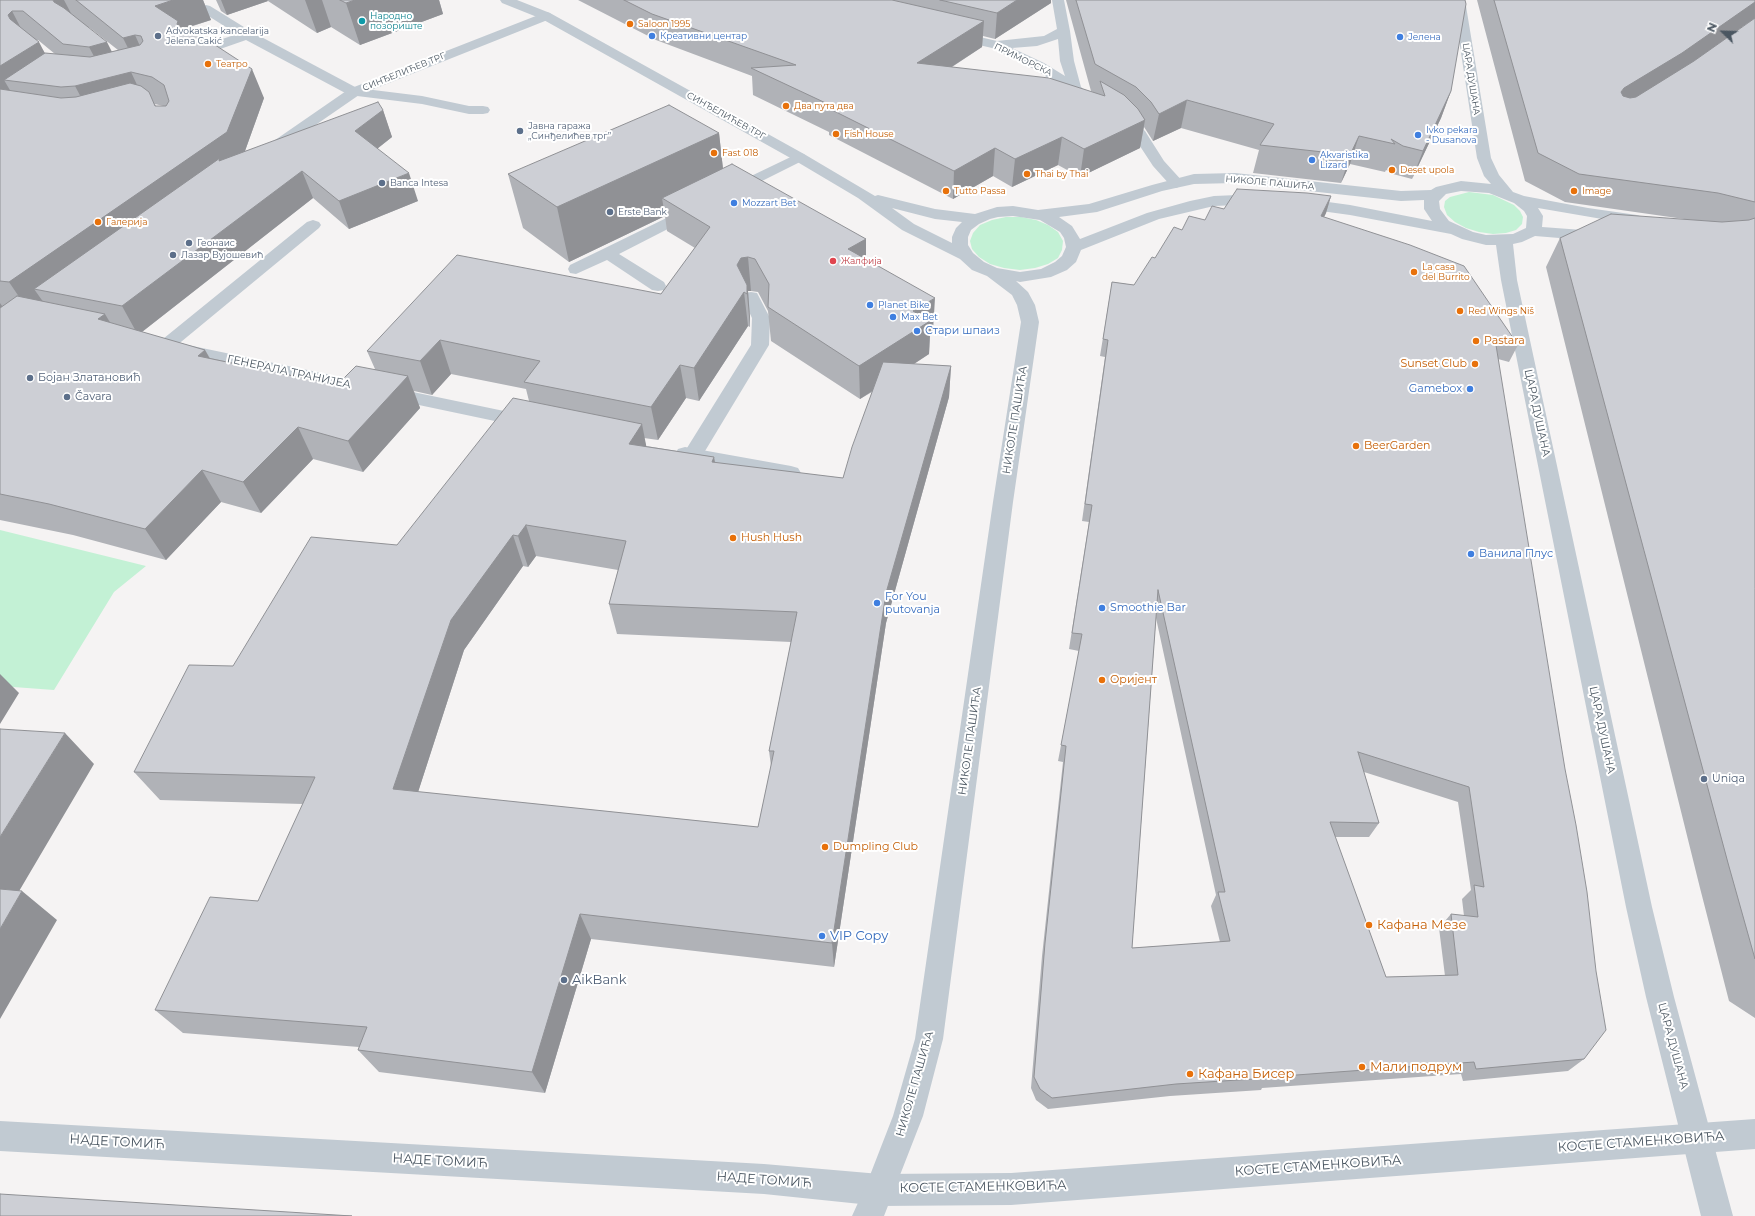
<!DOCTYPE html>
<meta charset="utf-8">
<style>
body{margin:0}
#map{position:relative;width:1755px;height:1216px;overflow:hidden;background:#f5f3f3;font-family:Montserrat,sans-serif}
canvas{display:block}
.north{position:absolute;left:1703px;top:12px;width:40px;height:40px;-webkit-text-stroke:3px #fff;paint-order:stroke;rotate:293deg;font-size:11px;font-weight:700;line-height:16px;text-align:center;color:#4a5661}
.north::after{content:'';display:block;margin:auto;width:14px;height:18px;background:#4a5661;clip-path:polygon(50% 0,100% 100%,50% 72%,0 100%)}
</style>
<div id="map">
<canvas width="1755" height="1216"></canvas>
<div class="north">N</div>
</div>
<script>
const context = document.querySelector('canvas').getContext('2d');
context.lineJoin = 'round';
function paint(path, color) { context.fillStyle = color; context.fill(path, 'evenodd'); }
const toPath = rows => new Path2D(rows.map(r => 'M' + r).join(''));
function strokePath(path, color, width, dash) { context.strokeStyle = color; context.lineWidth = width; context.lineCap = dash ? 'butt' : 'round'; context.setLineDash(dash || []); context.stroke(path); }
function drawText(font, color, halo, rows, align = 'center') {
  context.font = font + ' Montserrat,sans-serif'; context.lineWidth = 4; context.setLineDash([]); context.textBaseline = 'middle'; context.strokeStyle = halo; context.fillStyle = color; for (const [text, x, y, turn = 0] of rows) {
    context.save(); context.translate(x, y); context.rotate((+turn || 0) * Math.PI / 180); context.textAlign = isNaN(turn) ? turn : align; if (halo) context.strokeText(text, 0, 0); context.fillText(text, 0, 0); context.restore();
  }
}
const green = toPath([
 [1469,192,1493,195,1514,205,1520,211,1523,217,1522,224,1516,230,1506,233,1493,234,1479,232,1466,228,1455,222,1447,215,1444,207,1445,201,1450,197],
 [1006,217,1021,217,1036,220,1048,225,1058,232,1063,241,1062,250,1058,258,1048,264,1035,268,1020,270,1004,268,990,264,979,257,972,249,970,241,973,233,980,225,992,220],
 [0,530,146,566,114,592,54,690,0,686]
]);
const service = toPath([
 [206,5,210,6,252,32,357,88,422,96,469,106,483,106,488,107,490,110,488,113,483,114,469,114,422,104,349,95,246,40,203,55,193,55,191,52,193,49,237,34,202,12,200,9,202,6,206,5],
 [799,153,804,154,806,157,804,160,734,195,729,197,724,195,721,192,724,189,799,153],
 [693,205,699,207,701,210,699,213,619,254,664,282,666,286,664,290,658,291,652,290,607,260,576,274,570,273,568,269,570,265,601,250,693,205],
 [313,220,319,222,321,225,319,228,170,351,164,353,158,351,155,347,158,343,307,222,313,220],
 [751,292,757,293,770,318,769,345,699,461,692,463,685,461,682,456,751,345,752,318,742,297,745,293,751,292]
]);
const minor = toPath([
 [1052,0,1064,0,1070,31,1074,61,1081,87,1087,92,1085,95,1075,95,1034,69,992,48,949,38,947,35,949,32,954,31,997,41,1044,36,1057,29,1052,0],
 [1058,39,1060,61,1065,76,1044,63,1012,48,1037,46,1058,39],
 [546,12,550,13,552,16,550,19,359,95,275,153,270,154,265,153,263,150,265,147,349,89,546,12],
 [1120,112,1125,113,1145,131,1164,161,1184,183,1181,186,1176,188,1171,186,1153,166,1134,137,1113,116,1115,113,1120,112],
 [178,343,528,416,535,418,538,422,535,426,528,428,172,353,169,349,172,345,178,343],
 [685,447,791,466,798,468,801,473,798,478,791,480,678,459,675,454,678,449,685,447],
 [1755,1119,1755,1149,1011,1205,880,1206,764,1194,0,1151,0,1121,764,1164,880,1174,1011,1173,1755,1119]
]);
const tertiary = toPath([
 [500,0,517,0,550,13,804,154,875,196,878,195,935,209,975,214,997,207,1013,206,1038,210,1089,204,1152,185,1194,174,1235,173,1401,191,1431,190,1436,187,1461,181,1491,184,1484,176,1477,158,1453,0,1465,0,1491,158,1499,175,1513,192,1524,196,1588,208,1637,215,1643,217,1645,220,1643,223,1637,225,1538,208,1543,216,1542,227,1596,231,1602,233,1604,236,1602,239,1596,241,1535,236,1522,242,1513,244,1517,280,1652,907,1674,997,1733,1216,1701,1216,1646,997,1626,907,1501,280,1496,245,1486,245,1462,239,1451,234,1350,215,1299,208,1293,206,1291,203,1293,200,1299,198,1350,205,1432,221,1424,209,1424,200,1401,201,1235,183,1194,184,1162,191,1097,212,1059,217,1072,226,1080,239,1147,213,1190,201,1214,196,1261,194,1267,196,1269,199,1267,202,1261,204,1214,206,1159,219,1081,250,1076,262,1067,270,1051,277,1020,282,1016,281,1028,292,1035,305,1039,322,1013,502,943,1039,923,1116,884,1216,852,1216,867,1183,893,1116,915,1039,993,502,1021,322,1017,305,1012,295,987,276,972,270,960,259,902,230,858,198,794,160,542,19,502,3,500,0],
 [1461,191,1489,193,1514,203,1524,211,1527,216,1526,228,1513,234,1486,235,1473,232,1449,221,1440,209,1439,201,1446,194,1461,191],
 [892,208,935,219,962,222,956,228,952,237,952,243,914,224,892,208],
 [1013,216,1040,220,1060,232,1064,238,1066,247,1062,256,1055,262,1041,269,1020,272,997,268,984,262,973,253,968,245,968,237,971,230,979,224,990,219,998,217,1013,216]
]);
const wall = toPath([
 [0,0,203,0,211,20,187,28,264,98,245,151,383,110,392,137,377,149,418,201,349,229,313,198,142,332,205,350,210,358,337,385,375,369,367,351,661,294,695,248,667,231,665,216,569,262,523,228,508,174,719,133,723,169,866,239,866,259,933,331,930,334,929,354,914,364,951,366,949,397,886,623,834,967,591,939,545,1093,379,1072,358,1050,359,1047,183,1033,155,1010,258,901,303,804,160,800,134,772,233,666,397,545,529,401,526,389,451,374,432,395,414,391,420,408,363,472,313,459,261,513,221,502,166,560,73,535,0,520],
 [88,27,90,28,118,50,112,52],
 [36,40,38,40,55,54,45,53],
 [155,104,163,106,156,106],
 [748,291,751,291,758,292,768,311,771,341,860,399,872,392,843,478,715,463,714,457,646,446,644,438,658,440,686,398,699,401,748,326,750,327,750,318],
 [536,556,618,570,609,604,617,634,791,642,769,751,771,766,758,827,418,792,464,650,523,566,528,567],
 [216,0,439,0,443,14,360,45,331,27,317,33,268,1,227,15,221,11],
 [578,0,1051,0,1051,3,995,39,983,36,982,47,952,67,1093,92,1091,91,1066,0,1465,0,1451,91,1441,118,1412,179,1393,174,1386,170,1385,172,1350,164,1341,183,1253,173,1259,150,1181,128,1153,141,1146,130,1144,127,1140,148,1080,177,1058,165,1012,187,993,176,953,199,829,135,829,132,753,95,752,76,656,40],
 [1477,0,1755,0,1755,1018,1729,1001,1700,888,1546,267,1560,238,1684,219,1565,202,1525,181],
 [1749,22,1750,22,1693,62],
 [1331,196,1326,213,1324,217,1518,345,1509,362,1498,359,1584,1059,1568,1071,1463,1081,1461,1074,1262,1088,1261,1090,1170,1096,1048,1109,1036,1100,1031,1088,1042,956,1063,762,1058,761,1079,651,1069,649,1089,522,1082,521,1105,357,1100,356,1112,282,1134,285,1155,258,1182,230,1205,220],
 [1156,618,1216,895,1211,906,1220,942,1132,948],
 [1364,772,1458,802,1471,890,1462,899,1464,916,1451,914,1439,928,1445,976,1386,977,1335,837,1369,837,1379,823]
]);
const shadedWall = toPath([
 [53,0,64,0,75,21,67,26],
 [173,0,203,0,211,20,182,29,155,6],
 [221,0,267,0,268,1,227,15],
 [305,0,322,0,331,27,317,33],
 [355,0,439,0,443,14,360,45,346,3],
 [1017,0,1051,0,1051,3,995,39,997,13],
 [1755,2,1755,21,1749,22,1668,80,1610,116,1621,92,1624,88],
 [12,11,27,40,10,19,8,15],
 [984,21,982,47,916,90,917,63],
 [135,35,148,64,137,66,123,38],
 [39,42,54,71,4,80,14,97,0,106,0,66],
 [107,42,121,70,104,75,89,47],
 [252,69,264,98,241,162,34,289,44,303,30,313,9,282],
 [131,72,145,102,91,116,75,86],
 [1451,91,1441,118,1412,179,1423,151],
 [1187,100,1181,128,1153,141,1159,114],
 [383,110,392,137,364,159,355,131],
 [1145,120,1140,148,1080,177,1084,149],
 [719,133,725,187,662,198,665,216,569,262,557,207],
 [1359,136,1350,164,1341,183,1350,155],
 [1062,137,1058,165,1012,187,1015,159],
 [995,148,993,176,953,199,954,171],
 [302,171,313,198,138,335,122,306],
 [409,173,418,201,349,229,339,201],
 [1331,196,1326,213,1316,233,1321,216],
 [866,239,866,272,848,249],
 [748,257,751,291,748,291,750,318,750,327,747,294,737,265,741,258],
 [744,292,748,326,699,401,694,368],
 [935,298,933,331,930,334,929,354,860,399,859,366,913,311],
 [0,303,14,324,0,335],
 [105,314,124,346,98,319],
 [440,340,451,374,432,395,420,361],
 [205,350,222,381,198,356],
 [680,365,686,398,658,440,651,407],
 [951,366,949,397,886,623,834,967,832,943,886,593],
 [408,376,420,408,363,472,348,441],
 [642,424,648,455,629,444],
 [298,427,313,459,261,513,243,482],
 [714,457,719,488,712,462],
 [202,470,221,502,166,560,145,529],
 [526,525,536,556,528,567,518,536],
 [513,535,523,566,464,650,410,817,393,789,451,620],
 [0,674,19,693,0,724],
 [65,733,94,764,5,915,0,911,0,837],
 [22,891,57,920,0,1019,0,929],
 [580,914,591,939,545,1093,532,1072]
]);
const building = toPath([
 [0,0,53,0,54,2,64,8,107,42,89,47,63,44,23,11,12,11,8,15,10,19,39,42,0,66,0,0],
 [76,0,173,0,155,6,178,21,177,24,179,27,189,28,252,69,227,132,9,282,0,281,0,89,61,98,76,97,130,83,141,86,149,92,155,106,166,106,169,101,164,85,152,77,131,72,75,86,61,87,4,80,45,53,90,57,140,45,143,41,141,36,135,35,123,38,76,0],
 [340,0,355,0,346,3,340,0],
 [624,0,892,0,984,21,917,63,1049,78,1105,96,1100,81,1124,95,1138,109,1145,120,1084,149,1062,137,1015,159,995,148,954,171,828,108,830,105,751,68,796,65,652,14,624,0],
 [940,0,1017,0,997,13,940,0],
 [1076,0,1465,0,1466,4,1451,91,1423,151,1403,146,1391,139,1395,144,1359,136,1350,155,1260,145,1274,124,1187,100,1159,114,1151,102,1136,87,1095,64,1076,0],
 [1494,0,1755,0,1755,2,1682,53,1624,88,1621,92,1623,96,1630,98,1636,97,1694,61,1755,18,1755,202,1718,193,1579,174,1538,153,1494,0],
 [378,102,383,110,355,131,409,173,339,201,302,171,122,306,34,289,220,158,219,161,378,102],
 [669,105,719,133,557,207,508,174,669,105],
 [732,164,866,239,848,249,935,298,913,311,930,321,859,366,768,307,769,284,755,259,748,257,741,258,737,265,747,285,747,294,744,292,694,368,680,365,651,407,524,382,540,361,440,340,420,361,367,351,457,255,661,294,710,227,662,198,732,164],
 [1237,189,1307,193,1331,196,1321,216,1410,245,1464,266,1518,345,1495,339,1565,769,1576,825,1587,892,1596,971,1606,1030,1584,1059,1476,1069,1474,1062,1269,1077,1269,1078,1176,1084,1052,1098,1040,1089,1034,1077,1045,943,1066,746,1061,745,1082,634,1072,633,1092,505,1085,504,1108,340,1103,339,1112,282,1134,285,1152,257,1155,258,1174,227,1182,230,1189,216,1205,220,1212,206,1224,209,1237,189],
 [1158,590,1225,892,1218,892,1230,941,1132,948,1158,590],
 [1358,752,1469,787,1484,887,1474,885,1478,917,1451,914,1458,975,1386,977,1330,822,1379,823,1358,752],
 [1611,214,1722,222,1749,220,1755,218,1755,959,1728,863,1560,238,1611,214],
 [17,296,105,314,98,319,205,350,198,356,337,385,356,366,408,376,348,441,298,427,243,482,202,470,145,529,49,504,0,494,0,308,17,296],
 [883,362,951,366,886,593,832,943,580,914,532,1072,358,1050,367,1027,155,1010,210,897,258,901,315,777,134,772,189,665,233,666,311,537,397,545,513,398,642,424,629,444,714,457,712,462,843,478,852,447,883,362],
 [526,525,626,541,609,604,797,612,769,751,774,751,758,827,393,789,451,620,513,535,518,536,526,525],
 [0,729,65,733,0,837,0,729],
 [0,889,22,891,0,929,0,889],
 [0,1194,352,1216,0,1216,0,1194]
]);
const markers = [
 [362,21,4,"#0f9aa8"],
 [630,24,4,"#e8710a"],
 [158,36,4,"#5c6f8a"],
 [652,36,4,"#3f7fe0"],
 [1400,37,4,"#3f7fe0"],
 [208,64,4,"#e8710a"],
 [786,106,4,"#e8710a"],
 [520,131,4,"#5c6f8a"],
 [836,134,4,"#e8710a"],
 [1418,135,4,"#3f7fe0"],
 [714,153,4,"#e8710a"],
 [1312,160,4,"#3f7fe0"],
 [1392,170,4,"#e8710a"],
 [1027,174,4,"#e8710a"],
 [382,183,4,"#5c6f8a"],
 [946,191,4,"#e8710a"],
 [1574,191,4,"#e8710a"],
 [734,203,4,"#3f7fe0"],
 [610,212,4,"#5c6f8a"],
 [98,222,4,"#e8710a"],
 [189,243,4,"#5c6f8a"],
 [173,255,4,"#5c6f8a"],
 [833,261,4,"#e0444e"],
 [1414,272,4,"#e8710a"],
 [870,305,4,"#3f7fe0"],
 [1460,311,4,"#e8710a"],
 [893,317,4,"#3f7fe0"],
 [917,331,4,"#3f7fe0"],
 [1476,341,4,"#e8710a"],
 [1475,364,4,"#e8710a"],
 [30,378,4,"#5c6f8a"],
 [1470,389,4,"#3f7fe0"],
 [67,397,4,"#5c6f8a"],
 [1356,446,4,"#e8710a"],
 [733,538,4,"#e8710a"],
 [1471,554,4,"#3f7fe0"],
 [877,603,4,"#3f7fe0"],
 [1102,608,4,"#3f7fe0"],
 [1102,680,4,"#e8710a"],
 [1704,779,4,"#5c6f8a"],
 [825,847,4,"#e8710a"],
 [1369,925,4,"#e8710a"],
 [822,936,4,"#3f7fe0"],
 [564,980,4,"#5c6f8a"],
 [1362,1067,4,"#e8710a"],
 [1190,1074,4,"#e8710a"]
];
const farCulturenames = [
 ["Народно",370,16],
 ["позориште",370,26]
];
const farFoodnames = [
 ["Saloon 1995",638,24],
 ["Театро",216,64],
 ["Два пута два",794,106],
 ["Fish House",844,134],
 ["Fast 018",722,153],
 ["Deset upola",1400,170],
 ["Thai by Thai",1035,174],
 ["Tutto Passa",954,191],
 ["Image",1582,191],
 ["Галерија",106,222],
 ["La casa",1422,267],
 ["del Burrito",1422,277],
 ["Red Wings Niš",1468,311]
];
const farServicenames = [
 ["Advokatska kancelarija",166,31],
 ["Jelena Cakić",166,41],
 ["Јавна гаража",528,126],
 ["„Синђелићев трг”",528,136],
 ["Banca Intesa",390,183],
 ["Erste Bank",618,212],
 ["Геонаис",197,243],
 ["Лазар Вујошевић",181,255]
];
const farShopnames = [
 ["Креативни центар",660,36],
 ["Јелена",1408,37],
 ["Ivko pekara",1426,130],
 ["- Dusanova",1426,140],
 ["Akvaristika",1320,155],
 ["Lizard",1320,165],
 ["Mozzart Bet",742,203],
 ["Planet Bike",878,305],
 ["Max Bet",901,317]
];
const farStreetnames = [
 ["ПРИМОРСКА",1023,60,26],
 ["СИНЂЕЛИЋЕВ ТРГ",404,72,-22],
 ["ЦАРА ДУШАНА",1471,79,81],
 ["СИНЂЕЛИЋЕВ ТРГ",726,116,29],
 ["НИКОЛЕ ПАШИЋА",1270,183,5]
];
const farHealthnames = [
 ["Жалфија",841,261]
];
const shopNames = [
 ["Стари шпаиз",925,331],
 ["Gamebox",1462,389,"right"],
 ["Ванила Плус",1479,554],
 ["For You",885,597],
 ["putovanja",885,610],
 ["Smoothie Bar",1110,608]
];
const foodNames = [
 ["Pastara",1484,341],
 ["Sunset Club",1467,364,"right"],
 ["BeerGarden",1364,446],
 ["Hush Hush",741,538],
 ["Оријент",1110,680],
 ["Dumpling Club",833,847]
];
const streetNames = [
 ["ГЕНЕРАЛА ТРАНИЈЕА",289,372,12],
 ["ЦАРА ДУШАНА",1537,413,78],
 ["НИКОЛЕ ПАШИЋА",1015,420,-81],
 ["ЦАРА ДУШАНА",1602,730,78],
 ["НИКОЛЕ ПАШИЋА",970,741,-82],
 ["ЦАРА ДУШАНА",1673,1046,75],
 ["НИКОЛЕ ПАШИЋА",915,1084,-74]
];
const serviceNames = [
 ["Бојан Златановић",38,378],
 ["Čavara",75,397],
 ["Uniqa",1712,779]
];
const nearFoodnames = [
 ["Кафана Мезе",1377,925],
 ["Мали подрум",1370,1067],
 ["Кафана Бисер",1198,1074]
];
const nearShopnames = [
 ["VIP Copy",830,936]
];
const nearServicenames = [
 ["AikBank",572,980]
];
const nearStreetnames = [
 ["НАДЕ ТОМИЋ",117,1142,3],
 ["КОСТЕ СТАМЕНКОВИЋА",1641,1142,-4],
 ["НАДЕ ТОМИЋ",440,1161,3],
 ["КОСТЕ СТАМЕНКОВИЋА",1318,1166,-4],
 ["НАДЕ ТОМИЋ",764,1180,4],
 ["КОСТЕ СТАМЕНКОВИЋА",983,1187,-1]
];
paint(green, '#c3f1d5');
paint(service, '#c1cad2');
paint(minor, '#c1cad2');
paint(tertiary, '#c1cad2');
paint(wall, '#b0b2b7');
paint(shadedWall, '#909195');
paint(building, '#cdcfd5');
strokePath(building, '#909195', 1);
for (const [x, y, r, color] of markers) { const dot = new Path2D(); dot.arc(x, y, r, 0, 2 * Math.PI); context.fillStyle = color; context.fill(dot); strokePath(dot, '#fff', 1.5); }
drawText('9px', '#0d838f', '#fff', farCulturenames, 'left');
drawText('9px', '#c56008', '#fff', farFoodnames, 'left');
drawText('9px', '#4e5e75', '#fff', farServicenames, 'left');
drawText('9px', '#366cbe', '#fff', farShopnames, 'left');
drawText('9px', '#4a5661', '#fff', farStreetnames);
drawText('9px', '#be3a42', '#fff', farHealthnames, 'left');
drawText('11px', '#366cbe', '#fff', shopNames, 'left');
drawText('11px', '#c56008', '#fff', foodNames, 'left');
drawText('11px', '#4a5661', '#fff', streetNames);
drawText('11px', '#4e5e75', '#fff', serviceNames, 'left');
drawText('13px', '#c56008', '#fff', nearFoodnames, 'left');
drawText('13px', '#366cbe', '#fff', nearShopnames, 'left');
drawText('13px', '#4e5e75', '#fff', nearServicenames, 'left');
drawText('13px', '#4a5661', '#fff', nearStreetnames);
</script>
